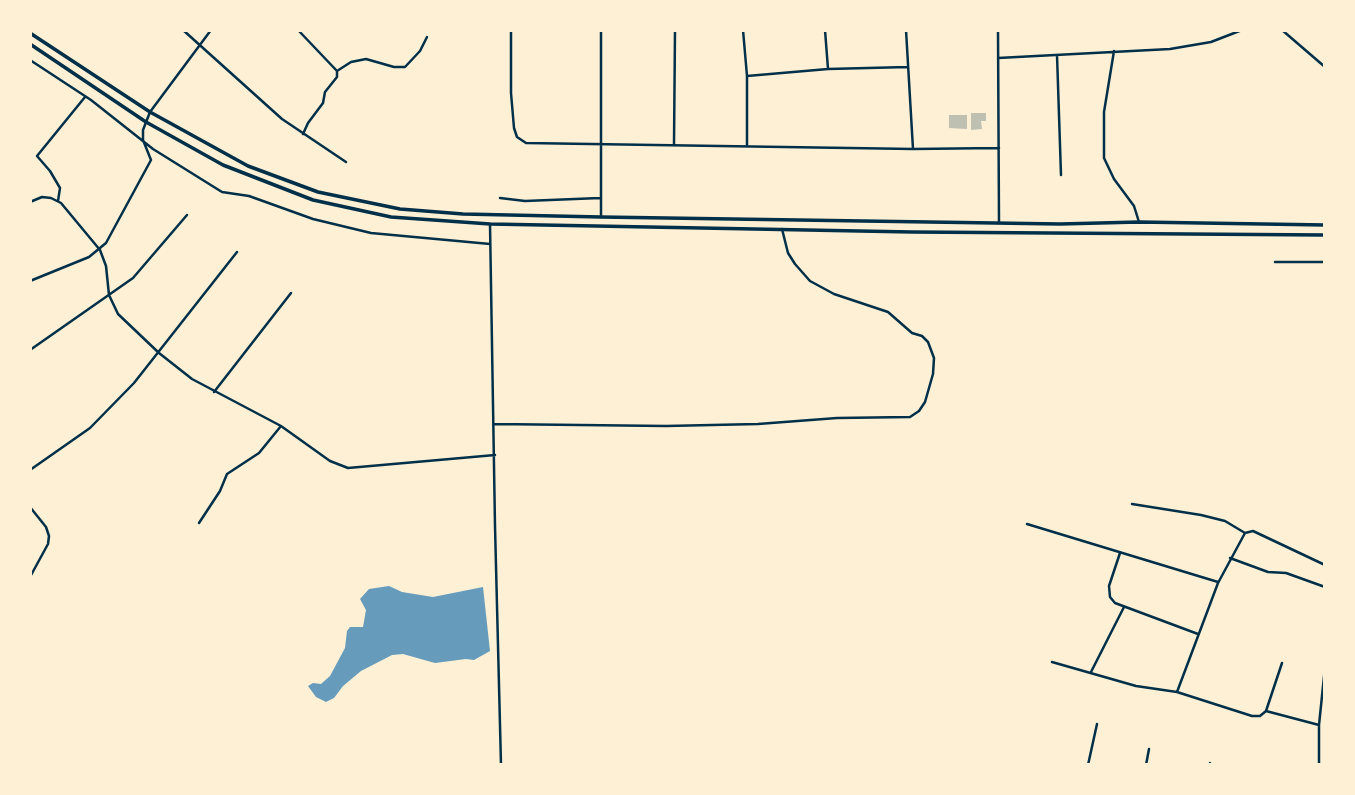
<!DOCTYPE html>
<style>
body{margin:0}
#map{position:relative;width:1355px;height:795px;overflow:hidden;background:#fdf0d5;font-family:Inter,sans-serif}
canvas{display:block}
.frame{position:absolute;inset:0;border:32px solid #fdf0d5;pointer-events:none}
</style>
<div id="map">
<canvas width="1355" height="795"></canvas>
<div class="frame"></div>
</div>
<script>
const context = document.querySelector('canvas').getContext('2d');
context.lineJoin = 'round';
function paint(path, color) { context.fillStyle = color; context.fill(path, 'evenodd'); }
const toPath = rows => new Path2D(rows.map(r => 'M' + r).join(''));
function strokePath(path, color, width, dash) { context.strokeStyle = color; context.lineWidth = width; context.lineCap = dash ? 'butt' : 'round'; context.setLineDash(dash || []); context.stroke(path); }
const water = toPath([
 [389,586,402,592,433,597,483,587,490,651,474,660,466,659,435,663,403,654,392,655,361,671,343,686,334,698,326,702,316,697,308,686,313,683,321,684,330,676,345,648,347,631,350,627,363,627,366,610,360,599,369,589]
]);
const building = toPath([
 [971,113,986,113,986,121,981,121,982,129,971,130],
 [949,115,967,115,967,129,949,128]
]);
const minor = toPath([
 [183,30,282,119,346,162],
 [298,30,337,71,337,77,325,92,323,103,308,123,303,134],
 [511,30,511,93,514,128,517,137,526,143,913,149,999,148],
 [601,30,601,217],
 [743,30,747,76,747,145],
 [825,30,828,69],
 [906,30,913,149],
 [998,30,999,223],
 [1282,30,1325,67],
 [1114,51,1104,112,1104,158,1114,179,1134,206,1139,222],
 [1057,55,1061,175],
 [998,58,1170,49,1211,42,1242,30],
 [30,60,91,100,153,149,222,192,249,196,313,219,371,233,490,244],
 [337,71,351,62,366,59,394,67,405,67,420,51,427,37],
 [747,76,828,69,908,67],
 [674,144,675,30],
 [500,198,525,201,600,198],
 [58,201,60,188,50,171,37,156,85,97],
 [30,202,42,197,51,198,61,203,100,250,106,266,109,295,118,314,159,353,192,379,281,426,330,461,348,468,495,455],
 [490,224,495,526,501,765],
 [1275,262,1325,262],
 [30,281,89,257,106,243,151,160,143,140,143,130,150,112,211,30],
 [30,350,133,278,187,215],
 [214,392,291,293],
 [494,424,666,426,758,424,837,418,910,417,919,411,925,402,933,374,934,358,928,342,922,336,912,333,888,312,834,294,810,281,795,264,788,253,782,229],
 [30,470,90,428,134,383,237,252],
 [1132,504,1201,515,1225,521,1245,533],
 [30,507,46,527,49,536,48,544,30,577],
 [199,523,220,491,227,474,259,453,281,426],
 [1027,524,1218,582],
 [1120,553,1109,586,1110,597,1115,603,1198,634],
 [1230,558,1268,572,1286,573,1325,587],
 [1052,662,1136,686,1177,692,1252,716,1260,716,1266,711,1282,663],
 [1091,672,1124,607],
 [1177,692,1218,583,1245,533,1253,531,1325,565],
 [1266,711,1319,725],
 [1088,765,1097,724],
 [1146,765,1149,749],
 [1209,765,1210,763],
 [1319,765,1319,725,1325,667]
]);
const trunk = toPath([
 [30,33,150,112,248,166,318,192,400,209,463,214,601,217,1060,224,1139,222,1325,225],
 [30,44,146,122,223,165,313,200,391,217,490,224,912,232,1325,235]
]);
paint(water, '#669bbc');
paint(building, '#bec0b2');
strokePath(minor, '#003049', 2.5);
strokePath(trunk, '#003049', 3.5);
</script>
